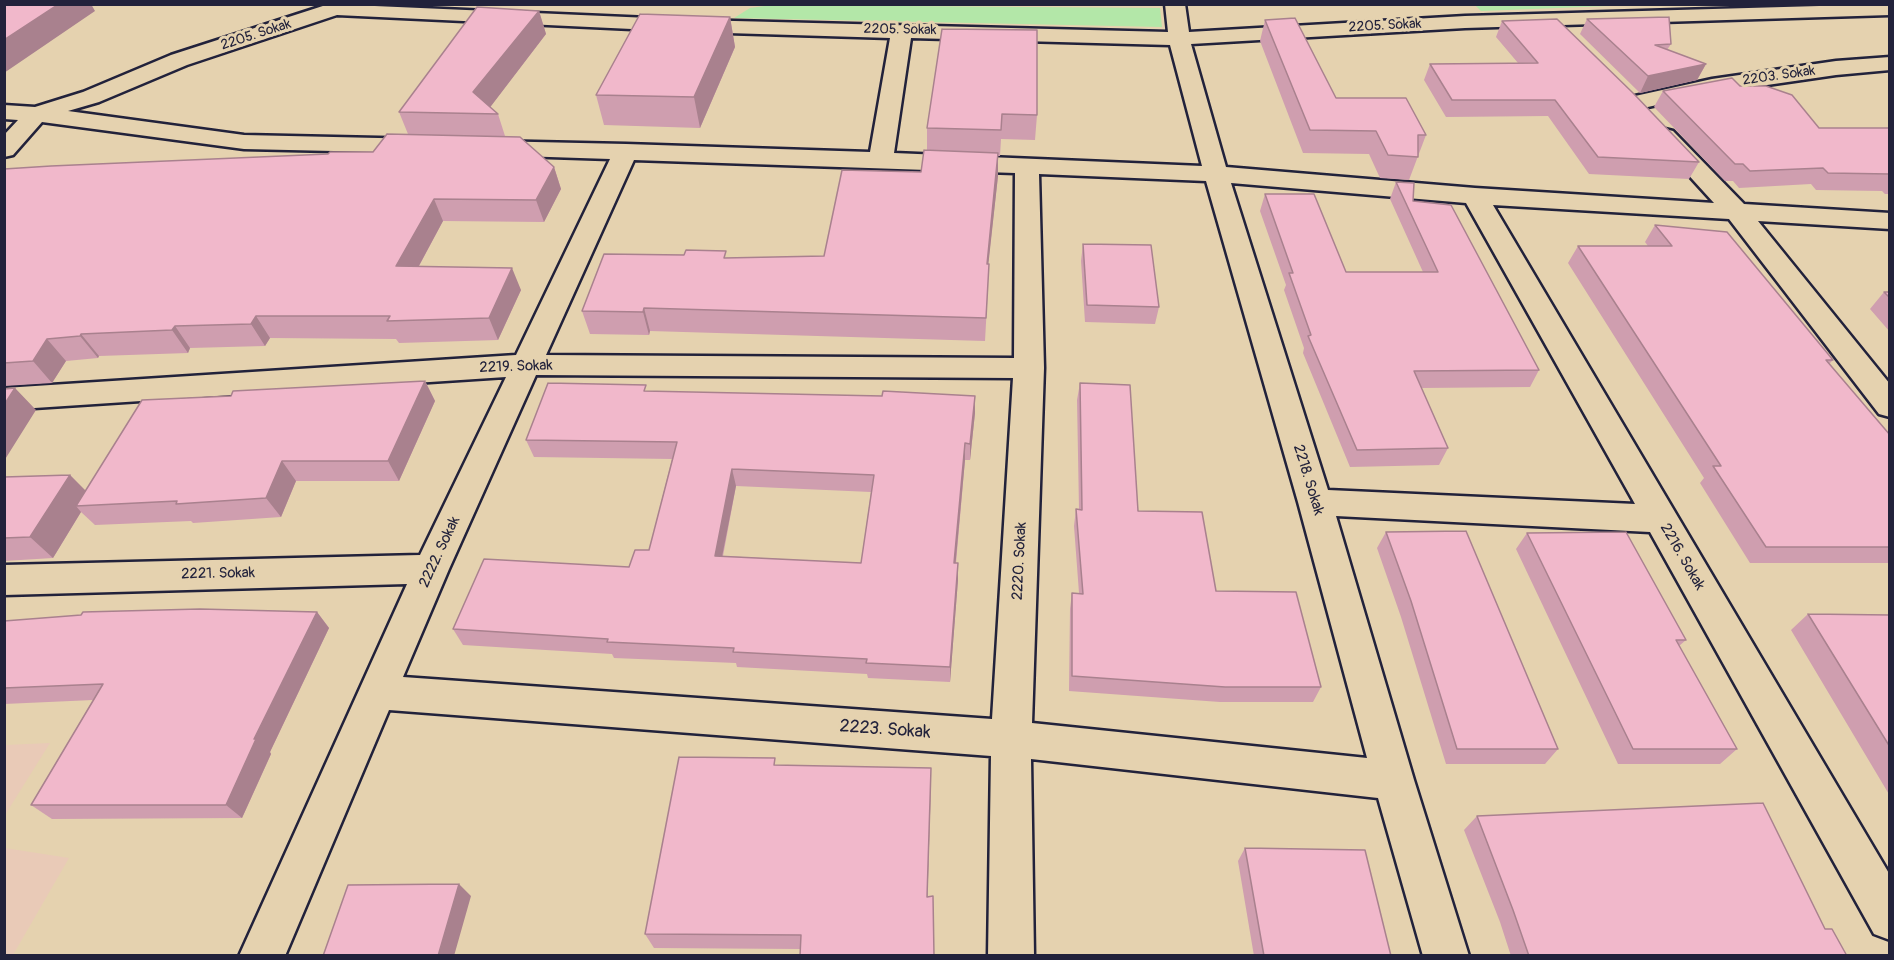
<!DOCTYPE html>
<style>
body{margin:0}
#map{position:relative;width:1894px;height:960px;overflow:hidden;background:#e5d2af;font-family:Pangolin,sans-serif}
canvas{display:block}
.frame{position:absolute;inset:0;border:6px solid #22223b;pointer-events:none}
</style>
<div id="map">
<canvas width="1894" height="960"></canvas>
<div class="frame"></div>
</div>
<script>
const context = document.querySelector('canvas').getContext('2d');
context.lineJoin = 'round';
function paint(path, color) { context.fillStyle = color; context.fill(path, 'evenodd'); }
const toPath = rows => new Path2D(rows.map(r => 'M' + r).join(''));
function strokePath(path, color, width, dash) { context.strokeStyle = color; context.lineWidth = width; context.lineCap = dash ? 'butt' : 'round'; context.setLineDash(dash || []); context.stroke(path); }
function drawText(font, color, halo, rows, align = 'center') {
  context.font = font + ' Pangolin,sans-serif'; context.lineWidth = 6; context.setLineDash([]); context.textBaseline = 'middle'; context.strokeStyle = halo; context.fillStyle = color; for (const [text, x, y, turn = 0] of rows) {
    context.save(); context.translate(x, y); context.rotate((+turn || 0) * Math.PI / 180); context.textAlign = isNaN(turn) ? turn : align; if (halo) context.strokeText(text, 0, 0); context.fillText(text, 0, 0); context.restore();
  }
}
const built = toPath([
 [50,743,5,815,5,745],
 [5,848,69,858,13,955,5,955]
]);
const green = toPath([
 [772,5,1160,8,1162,27,734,18,750,8],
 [1475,5,1635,5,1481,11]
]);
const minor = toPath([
 [329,4,695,20,1168,32,1165,4,1185,4,1189,32,1465,16,1890,4,1890,15,1465,28,1191,44,1226,167,1475,188,1714,203,1653,136,1657,131,1665,129,1673,131,1744,204,1890,213,1890,229,1758,221,1890,384,1890,417,1879,414,1729,219,1493,205,1890,875,1890,940,1874,934,1650,532,1336,516,1414,780,1469,956,1423,956,1378,798,1031,759,1034,956,988,956,991,756,389,710,285,956,239,956,407,584,4,595,4,565,420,555,506,377,4,410,4,388,516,355,610,159,489,155,480,153,477,148,480,143,489,141,626,144,870,152,890,38,695,32,337,15,187,65,99,102,68,111,244,135,423,139,431,141,435,146,431,151,423,153,244,149,42,122,13,155,4,157,4,135,18,120,4,119,4,105,35,107,83,92,171,55,329,4],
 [911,38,1170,45,1202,166,894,153,911,38],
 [634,160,1015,173,1014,358,546,355,634,160],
 [1039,174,1206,181,1298,502,1367,758,1032,723,1044,368,1039,174],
 [1231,183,1466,203,1635,504,1328,490,1231,183],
 [536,375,1013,378,992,719,403,677,449,569,536,375],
 [1890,57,1890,70,1836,75,1712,93,1634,110,1626,108,1623,103,1626,98,1712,79,1836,61,1890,57]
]);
const wall = toPath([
 [539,11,546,34,490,107,498,114,505,136,554,167,561,189,544,222,443,221,419,266,521,290,498,340,399,343,396,339,270,338,265,346,190,348,188,353,99,356,98,358,66,361,52,383,4,386,4,169,373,152,408,134,399,112],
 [730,17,735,47,700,128,604,125,596,95],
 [1587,19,1671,44,1667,50,1706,64,1697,80,1640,93,1580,34],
 [1265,20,1336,98,1426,135,1409,180,1380,178,1369,154,1303,153,1260,41],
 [1502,21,1699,162,1689,179,1589,174,1548,116,1446,117,1424,80,1430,64,1518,63,1496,37],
 [942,29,1037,115,1035,140,1001,139,1000,156,998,156,998,176,988,264,988,287,985,341,650,331,649,335,590,334,582,311,727,258,824,256,921,172,927,150,927,128],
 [1740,86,1819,128,1890,128,1890,194,1885,194,1882,191,1816,190,1811,184,1739,188,1733,181,1725,181,1654,107,1663,91],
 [1396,182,1413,201,1539,370,1530,387,1421,388,1448,448,1439,465,1350,467,1303,353,1304,348,1284,290,1286,285,1260,211,1265,194,1346,272,1423,272,1390,199],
 [1655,225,1833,360,1829,364,1890,435,1890,563,1750,563,1700,483,1704,478,1568,263,1578,246,1648,246,1645,242],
 [1083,244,1159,307,1155,324,1085,322,1081,261],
 [1884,292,1890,292,1890,332,1870,309],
 [425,381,435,401,399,481,296,481,281,517,193,523,191,521,95,525,81,512,53,558,4,561,4,477,70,475,85,491,231,396],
 [1080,383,1138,511,1216,591,1321,687,1313,702,1220,702,1069,691,1070,609,1072,593,1079,593,1074,526,1076,509,1079,509,1077,400],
 [648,391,975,413,970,460,965,460,956,563,958,580,950,682,868,678,867,674,737,667,736,663,614,658,612,654,463,645,453,629,629,567,649,550,672,459,534,457,526,440],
 [736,486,871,492,861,563,723,556],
 [1386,532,1558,749,1545,764,1446,764,1401,617,1377,548],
 [1527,533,1686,640,1679,646,1737,749,1720,764,1618,764,1516,549],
 [317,612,329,628,270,752,271,754,242,818,52,819,31,805,93,700,4,704,4,621],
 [1808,614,1890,615,1890,796,1791,630],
 [776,765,931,784,800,949,654,948,645,934],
 [1477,816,1825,929,1847,956,1511,956,1500,922,1464,830],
 [1245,848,1391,956,1254,956,1238,861]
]);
const shadedWall = toPath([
 [59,4,91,4,95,11,4,73,4,40],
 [539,11,546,34,485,114,473,92],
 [730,17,735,47,700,128,694,97],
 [1706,64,1697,80,1640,93,1648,76],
 [998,153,998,176,986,286,987,264],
 [554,167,561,189,544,222,536,200],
 [434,199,443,221,407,288,396,266],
 [512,268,521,290,498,340,489,318],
 [644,308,650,331,649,335,643,312],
 [256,316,270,338,265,346,251,324],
 [175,326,190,348,188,353,172,330],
 [81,334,99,356,98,358,80,336],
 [47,339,66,361,52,383,33,361],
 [425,381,435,401,399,481,388,461],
 [15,388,36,410,4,461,4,405],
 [975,396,975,413,970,460,970,444],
 [965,443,965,460,954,580,954,563],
 [282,461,296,481,281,517,266,498],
 [732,469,736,486,719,572,715,556],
 [70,475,91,496,76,506,81,512,53,558,30,537],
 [958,563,958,580,950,682,950,667],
 [317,612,329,628,270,752,271,754,242,818,226,805,254,739],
 [931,768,931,784,927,911,927,897],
 [459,884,471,896,454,956,438,956]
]);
const building = toPath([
 [4,4,59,4,4,40,4,4],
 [477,7,539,11,473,92,498,114,399,112,477,7],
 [640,14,730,17,694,97,596,95,640,14],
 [1669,17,1671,44,1655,45,1706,64,1648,76,1587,19,1669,17],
 [1295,18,1336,98,1406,98,1426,135,1418,135,1418,157,1388,155,1376,131,1310,130,1265,20,1295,18],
 [1557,19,1633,93,1699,162,1598,157,1555,100,1452,100,1430,64,1538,63,1502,21,1557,19],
 [942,29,1037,30,1037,115,1002,114,1001,130,927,128,942,29],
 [1732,78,1740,86,1766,86,1792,95,1819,128,1890,128,1890,174,1828,173,1823,168,1750,171,1743,164,1735,164,1663,91,1732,78],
 [387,134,520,137,554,167,536,200,434,199,396,266,512,268,489,318,387,321,390,316,256,316,251,324,175,326,172,330,81,334,80,336,47,339,33,361,4,363,4,169,51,166,328,154,330,152,373,152,387,134],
 [924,150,998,153,987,264,989,264,986,318,644,308,643,312,582,311,604,254,684,255,686,250,726,251,724,258,824,256,842,170,921,172,924,150],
 [1396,182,1414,183,1413,201,1451,205,1539,370,1414,371,1448,448,1357,450,1308,336,1311,335,1289,273,1293,273,1265,194,1314,194,1346,272,1438,272,1396,182],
 [1655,225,1727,232,1833,360,1826,360,1890,435,1890,547,1766,547,1713,466,1721,466,1578,246,1672,246,1655,225],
 [1083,244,1151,245,1159,307,1087,305,1083,244],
 [1884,292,1890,292,1890,298,1884,292],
 [425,381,388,461,282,461,266,498,176,504,177,501,76,506,142,400,231,396,233,391,425,381],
 [548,383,646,385,644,391,882,396,883,391,975,396,970,444,965,443,954,563,958,563,950,667,866,663,867,659,733,652,734,648,607,642,608,639,453,629,484,559,629,567,635,550,649,550,677,442,526,440,548,383],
 [732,469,874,475,861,563,715,556,732,469],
 [1080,383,1130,385,1138,511,1202,512,1216,591,1296,592,1321,687,1225,687,1072,676,1072,593,1083,594,1076,509,1082,510,1080,383],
 [15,388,4,405,4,389,15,388],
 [70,475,30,537,4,538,4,477,70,475],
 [1466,531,1558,749,1457,749,1411,601,1386,532,1466,531],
 [1626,532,1686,640,1676,640,1737,749,1633,749,1527,533,1626,532],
 [200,609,317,612,254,739,256,739,226,805,31,805,103,684,4,688,4,621,81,615,83,612,200,609],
 [1808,614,1890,615,1890,747,1808,614],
 [679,757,775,758,774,765,931,768,927,897,933,896,934,956,800,956,801,935,645,934,679,757],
 [1763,803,1825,929,1832,929,1847,956,1529,956,1513,910,1477,816,1763,803],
 [1245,848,1365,850,1391,956,1264,956,1245,848],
 [459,884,438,956,323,956,348,885,459,884]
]);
const farStreetnames = [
 ["2205. Sokak",1385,26,-3],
 ["2205. Sokak",900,30,1],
 ["2205. Sokak",256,35,-18],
 ["2203. Sokak",1779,76,-8]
];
const streetNames = [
 ["2219. Sokak",516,367,-2],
 ["2218. Sokak",1308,480,73],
 ["2222. Sokak",440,552,-65],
 ["2216. Sokak",1682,557,60],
 ["2220. Sokak",1020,561,-87],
 ["2221. Sokak",218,574,-1]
];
const nearStreetnames = [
 ["2223. Sokak",885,730,4]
];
paint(built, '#e9cab7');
paint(green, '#b3e7a8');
strokePath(minor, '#22223b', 5);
paint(minor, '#e5d2af');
paint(wall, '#cf9eaf');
paint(shadedWall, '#a9818e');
paint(building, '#f1b8cb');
strokePath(building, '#a9818e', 1.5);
drawText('14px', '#22223b', '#e5d2af', farStreetnames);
drawText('15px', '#22223b', '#e5d2af', streetNames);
drawText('18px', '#22223b', '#e5d2af', nearStreetnames);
</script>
